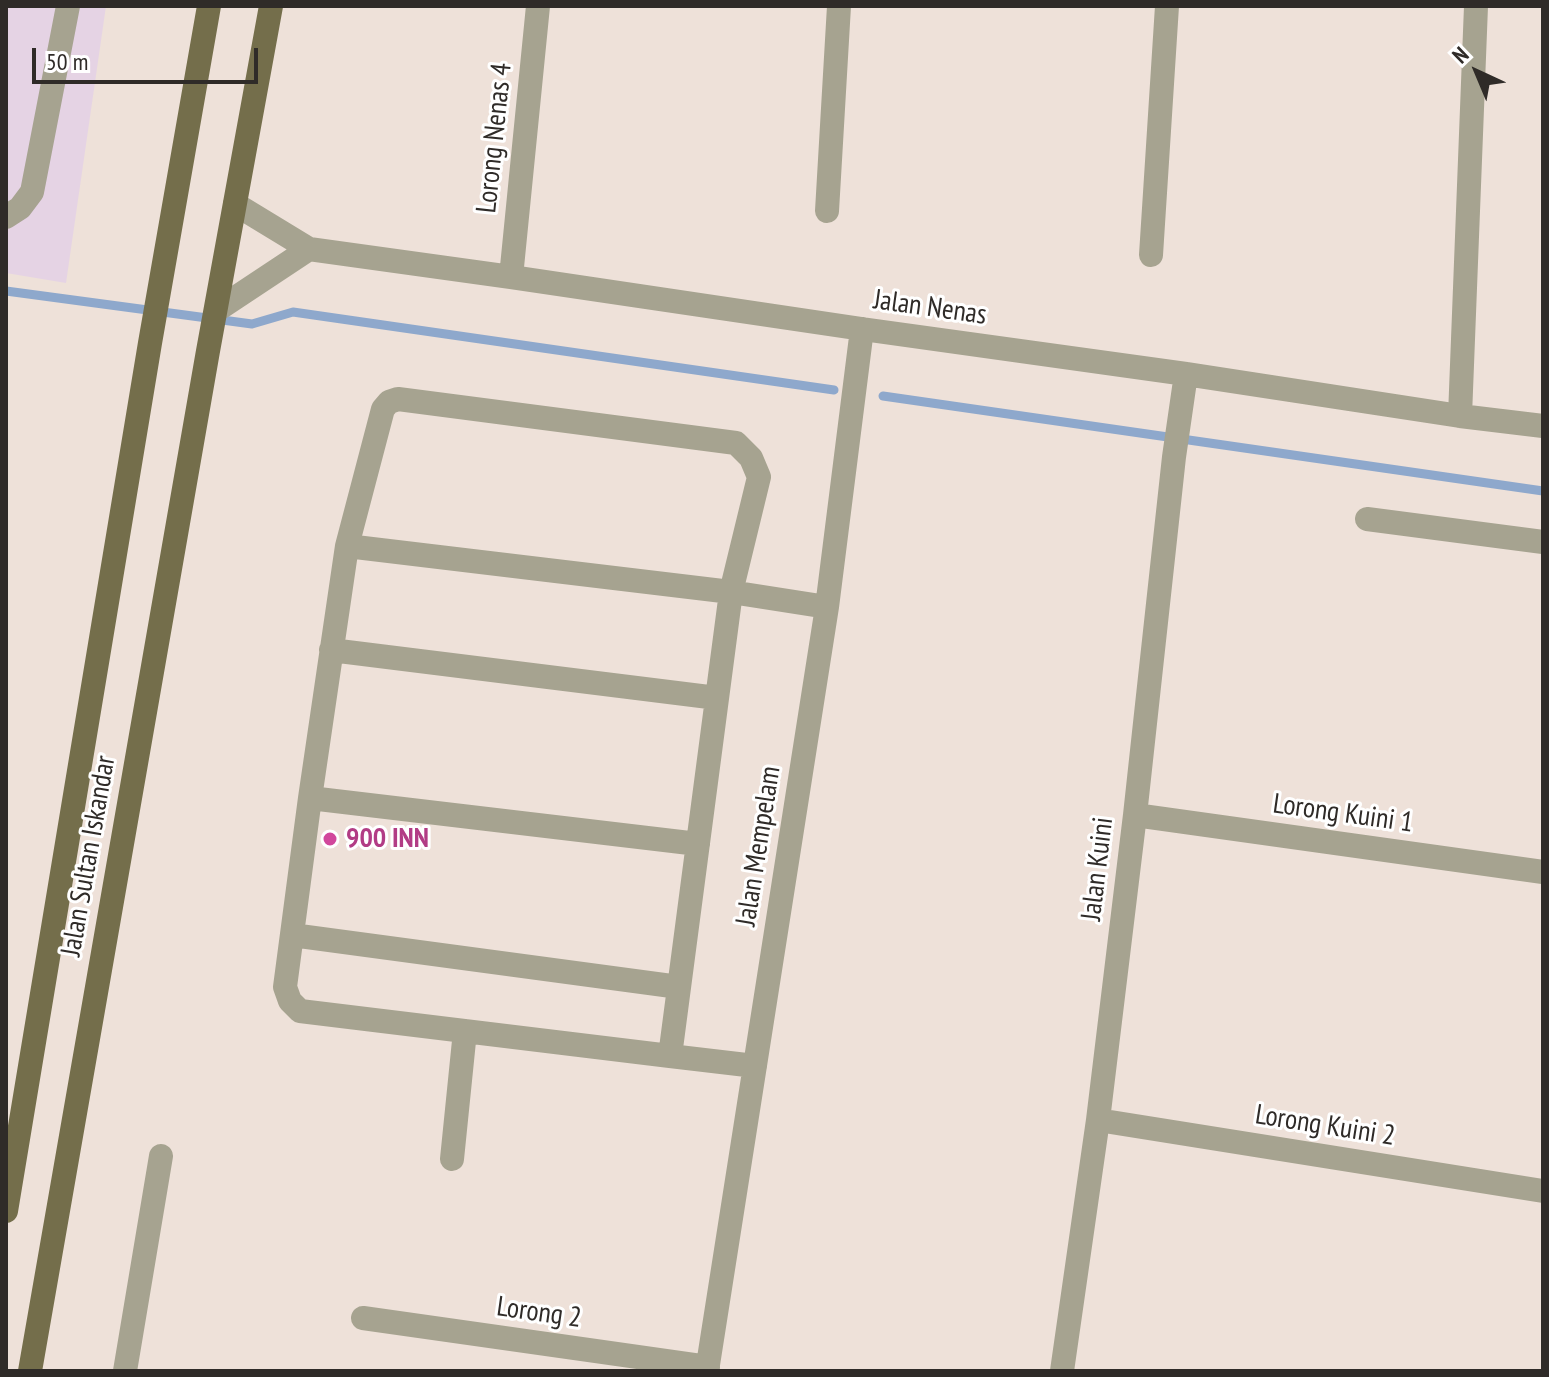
<!DOCTYPE html>
<style>
body{margin:0}
#map{position:relative;width:1549px;height:1377px;overflow:hidden;background:#eee1d9;font-family:"PT Sans Narrow",sans-serif}
canvas{display:block}
.frame{position:absolute;inset:0;border:8px solid #2f2b28;pointer-events:none}
.north{position:absolute;left:1437px;top:32px;width:80px;height:80px;-webkit-text-stroke:6px #fff;paint-order:stroke;rotate:316deg;font-size:22px;font-weight:700;line-height:32px;text-align:center;color:#2f2b28}
.north::after{content:'';display:block;margin:auto;width:28px;height:36px;background:#2f2b28;clip-path:polygon(50% 0,100% 100%,50% 72%,0 100%)}
.scale{position:absolute;left:32px;top:48px;width:226px;height:36px;box-sizing:border-box;border:4px solid #2f2b28;border-top:0;padding-left:10px;font-size:24px;line-height:28px;white-space:nowrap;color:#2f2b28;-webkit-text-stroke:6px #fff;paint-order:stroke}
</style>
<div id="map">
<canvas width="1549" height="1377"></canvas>
<div class="frame"></div>
<div class="north">N</div>
<div class="scale">50 m</div>
</div>
<script>
const context = document.querySelector('canvas').getContext('2d');
context.lineJoin = 'round';
function paint(path, color) { context.fillStyle = color; context.fill(path, 'evenodd'); }
const toPath = rows => new Path2D(rows.map(r => 'M' + r).join(''));
function strokePath(path, color, width, dash) { context.strokeStyle = color; context.lineWidth = width; context.lineCap = dash ? 'butt' : 'round'; context.setLineDash(dash || []); context.stroke(path); }
function drawText(font, color, halo, rows, align = 'center') {
  context.font = font + ' "PT Sans Narrow",sans-serif'; context.lineWidth = 6; context.setLineDash([]); context.textBaseline = 'middle'; context.strokeStyle = halo; context.fillStyle = color; for (const [text, x, y, turn = 0] of rows) {
    context.save(); context.translate(x, y); context.rotate((+turn || 0) * Math.PI / 180); context.textAlign = isNaN(turn) ? turn : align; if (halo) context.strokeText(text, 0, 0); context.fillText(text, 0, 0); context.restore();
  }
}
const commercial = toPath([
 [6,6,106,6,66,283,6,273]
]);
const stream = toPath([
 [6,291,252,324,293,312,834,390],
 [883,396,1543,491]
]);
const minor = toPath([
 [235,204,309,249,511,277,862,329,1186,374,1460,416,1543,426],
 [827,211,839,6],
 [6,217,20,208,32,192,68,6],
 [1151,255,1167,6],
 [511,277,538,6],
 [217,310,309,249],
 [1460,416,1476,6],
 [1367,519,1543,542],
 [347,546,731,592,827,607],
 [331,650,717,698],
 [310,798,698,844],
 [1135,815,1543,872],
 [292,935,679,987],
 [670,1056,731,592,759,477,751,458,736,443,398,399,389,402,383,409,347,546,310,798,285,987,290,1001,300,1011,670,1056,755,1066],
 [1098,1120,1543,1191],
 [452,1159,465,1031],
 [363,1318,708,1367],
 [125,1371,161,1156],
 [707,1371,827,607,862,329],
 [1062,1371,1098,1120,1135,815,1174,457,1186,374]
]);
const major = toPath([
 [6,1211,150,343,209,6],
 [30,1371,208,351,271,6]
]);
const markers = [
 [330,839,8,"#d1479c"]
];
const streetNames = [
 ["Lorong Nenas 4",495,138,-84],
 ["Jalan Nenas",930,308,8],
 ["Lorong Kuini 1",1343,814,8],
 ["Jalan Mempelam",759,846,-81],
 ["Jalan Sultan Iskandar",89,856,-80],
 ["Jalan Kuini",1098,869,-83],
 ["Lorong Kuini 2",1325,1126,9],
 ["Lorong 2",539,1313,8]
];
const hotelNames = [
 ["900 INN",346,839]
];
paint(commercial, '#e5d3e4');
strokePath(stream, '#8ea8cc', 9);
strokePath(minor, '#a6a390', 24);
strokePath(major, '#746e4b', 24);
for (const [x, y, r, color] of markers) { const dot = new Path2D(); dot.arc(x, y, r, 0, 2 * Math.PI); context.fillStyle = color; context.fill(dot); strokePath(dot, '#fff', 3); }
drawText('28px', '#2f2b28', '#fff', streetNames);
drawText('bold 28px', '#b23c85', '#fff', hotelNames, 'left');
</script>
